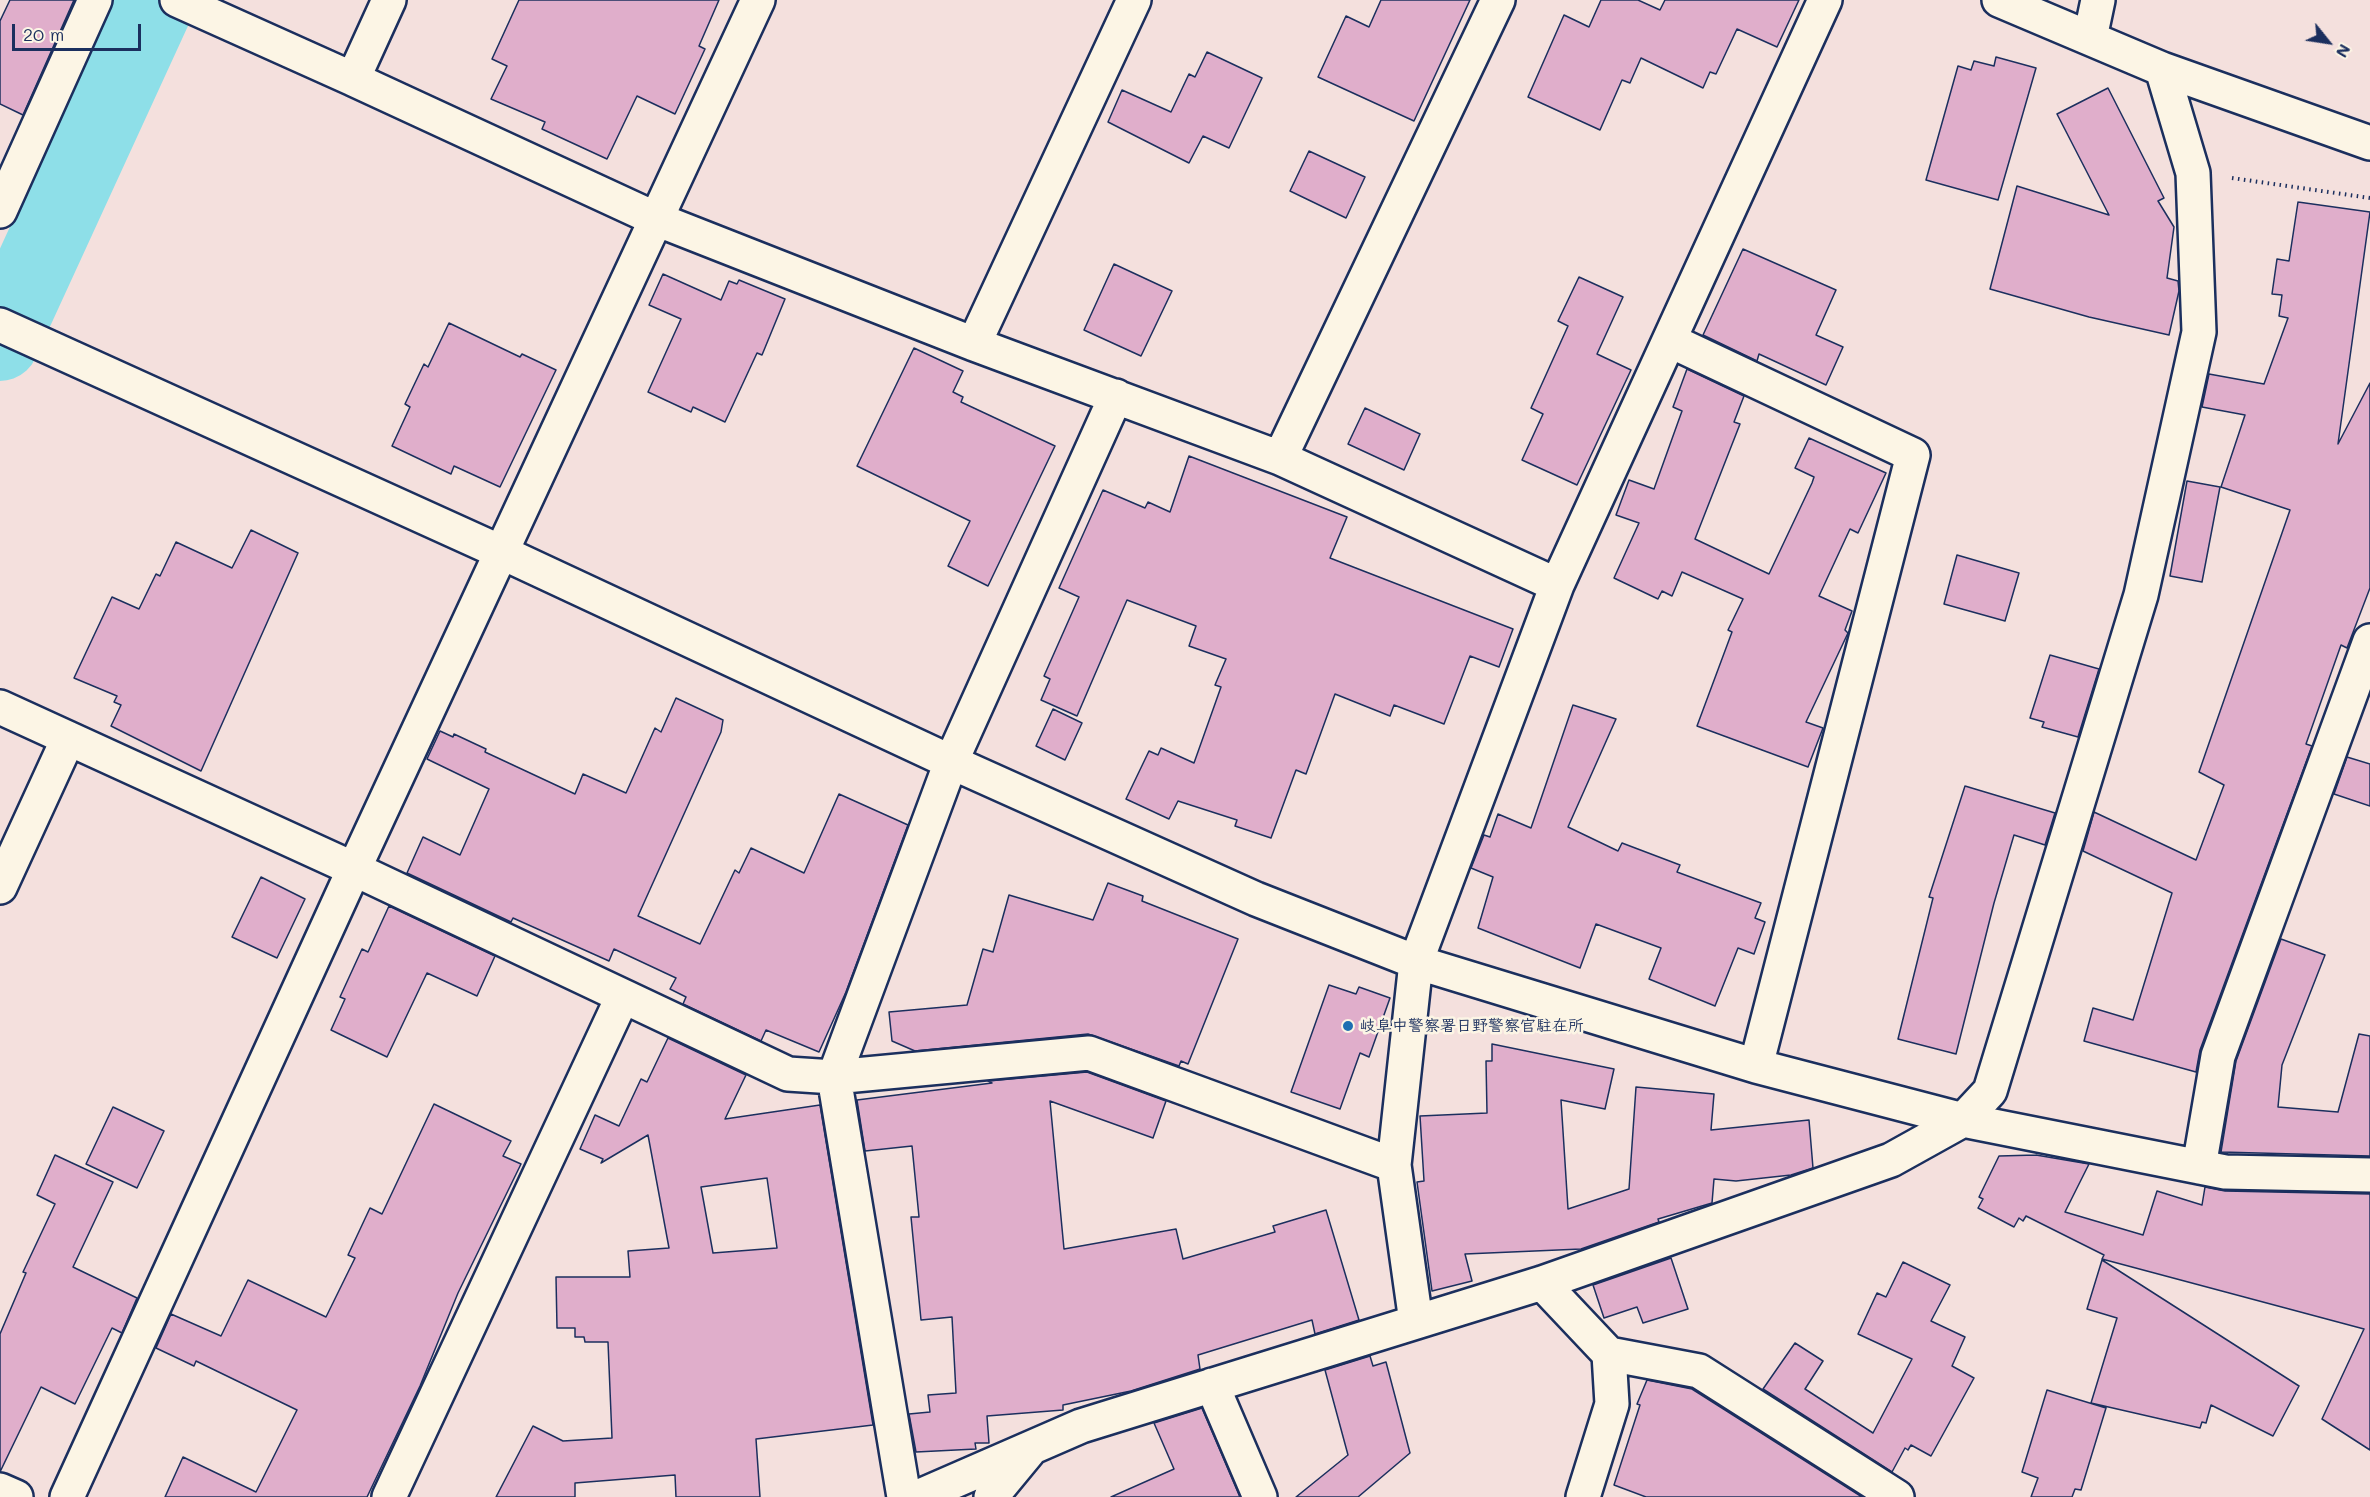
<!DOCTYPE html>
<meta charset="utf-8">
<style>
body{margin:0}
#map{position:relative;width:2370px;height:1497px;overflow:hidden;background:#f4e0dd;font-family:Mali,sans-serif}
canvas{display:block}
.north{position:absolute;left:2298px;top:12px;width:60px;height:60px;-webkit-text-stroke:4px #fcf5e5;paint-order:stroke;rotate:120deg;font-size:16px;font-weight:700;line-height:24px;text-align:center;color:#1b2f5e}
.north::after{content:'';display:block;margin:auto;width:21px;height:27px;background:#1b2f5e;clip-path:polygon(50% 0,100% 100%,50% 72%,0 100%)}
.scale{position:absolute;left:12px;top:24px;width:129px;height:27px;box-sizing:border-box;border:3px solid #1b2f5e;border-top:0;padding-left:8px;font-size:18px;line-height:21px;white-space:nowrap;color:#1b2f5e;-webkit-text-stroke:4px #fcf5e5;paint-order:stroke}
</style>
<div id="map">
<canvas width="2370" height="1497"></canvas>
<div class="north">N</div>
<div class="scale">20 m</div>
</div>
<script>
const context = document.querySelector('canvas').getContext('2d');
context.lineJoin = 'round';
const toPath = rows => new Path2D(rows.map(r => 'M' + r).join(''));
function strokePath(path, color, width, dash) { context.strokeStyle = color; context.lineWidth = width; context.lineCap = dash ? 'butt' : 'round'; context.setLineDash(dash || []); context.stroke(path); }
function paint(path, color) { context.fillStyle = color; context.fill(path, 'evenodd'); }
function drawText(font, color, halo, rows, align = 'center') {
  context.font = font + ' Mali,"Klee One",sans-serif'; context.lineWidth = 5; context.setLineDash([]); context.textBaseline = 'middle'; context.strokeStyle = halo; context.fillStyle = color; for (const [text, x, y, turn = 0] of rows) {
    context.save(); context.translate(x, y); context.rotate((+turn || 0) * Math.PI / 180); context.textAlign = isNaN(turn) ? turn : align; if (halo) context.strokeText(text, 0, 0); context.fillText(text, 0, 0); context.restore();
  }
}
const river = toPath([
 [0,342,157,0]
]);
const building = toPath([
 [10,0,74,0,23,115,0,104,0,21,10,0],
 [519,0,719,0,699,46,705,49,675,114,637,96,607,159,542,129,545,122,491,99,507,66,492,59,519,0],
 [1381,0,1470,0,1414,121,1318,77,1346,16,1369,27,1381,0],
 [1601,0,1638,0,1660,10,1665,0,1799,0,1777,47,1737,29,1716,74,1710,72,1703,88,1641,58,1630,83,1622,80,1600,130,1528,97,1564,15,1589,27,1601,0],
 [1207,52,1262,78,1229,148,1203,136,1189,163,1108,122,1122,90,1171,112,1189,74,1195,77,1207,52],
 [1996,57,2036,68,1998,200,1926,180,1958,66,1971,70,1974,61,1994,66,1996,57],
 [2108,88,2164,198,2158,201,2174,227,2167,278,2178,281,2179,291,2169,335,2089,317,1990,289,2017,186,2109,215,2057,114,2108,88],
 [1309,151,1365,177,1346,218,1290,191,1309,151],
 [2298,202,2370,212,2338,444,2370,383,2370,588,2347,648,2341,645,2306,744,2312,746,2200,1050,2196,1072,2084,1041,2093,1008,2133,1020,2172,893,2083,851,2094,812,2196,860,2224,785,2199,772,2290,510,2221,487,2245,415,2202,407,2209,374,2264,384,2288,318,2279,316,2282,295,2272,294,2277,259,2289,261,2298,202],
 [1743,249,1836,290,1816,335,1843,347,1826,385,1759,354,1757,361,1703,335,1743,249],
 [1114,264,1172,291,1141,356,1084,330,1114,264],
 [663,274,721,300,729,281,737,284,739,280,785,299,762,355,757,353,725,422,693,407,691,412,648,392,681,319,649,305,663,274],
 [1579,277,1623,297,1597,354,1631,370,1577,485,1522,460,1543,414,1531,408,1568,326,1558,321,1579,277],
 [449,323,520,357,522,354,556,370,500,487,454,466,451,474,392,446,410,407,405,404,424,364,428,367,449,323],
 [914,348,963,371,953,392,963,397,961,402,1055,446,988,586,948,566,970,521,857,466,914,348],
 [1687,369,1744,396,1734,422,1740,424,1695,539,1769,574,1812,483,1814,477,1795,468,1809,438,1886,473,1858,533,1850,529,1819,596,1852,611,1845,630,1848,633,1806,722,1823,728,1808,767,1697,726,1732,632,1728,630,1743,599,1682,572,1672,596,1662,591,1658,599,1614,578,1639,523,1616,515,1629,480,1654,489,1682,411,1673,407,1687,369],
 [1365,408,1420,434,1404,470,1348,444,1365,408],
 [1189,456,1347,517,1330,558,1513,629,1499,667,1470,656,1444,724,1394,705,1390,716,1335,694,1306,774,1296,770,1271,838,1235,826,1237,820,1178,801,1169,819,1126,799,1149,751,1158,755,1161,748,1194,763,1221,687,1215,685,1226,659,1189,646,1196,626,1127,600,1077,716,1041,700,1050,679,1044,676,1079,597,1059,588,1103,490,1145,508,1148,502,1170,512,1189,456],
 [2187,481,2220,487,2202,582,2170,576,2187,481],
 [251,530,298,553,201,771,111,726,121,705,114,702,117,696,74,678,112,597,139,609,156,574,160,576,176,542,232,568,251,530],
 [1957,555,2019,573,2005,621,1944,604,1957,555],
 [2050,655,2099,669,2078,737,2042,727,2044,722,2030,718,2050,655],
 [676,698,723,720,721,732,638,916,700,944,735,870,739,873,751,848,804,873,839,794,908,825,846,992,819,1052,766,1030,761,1041,683,1004,686,997,670,989,676,978,614,949,609,961,513,918,511,922,407,873,423,837,460,855,489,789,427,759,440,731,453,737,454,734,486,749,485,752,575,794,583,774,626,793,655,728,661,732,676,698],
 [1573,705,1616,719,1568,827,1618,851,1622,843,1680,865,1677,872,1761,903,1755,918,1765,922,1754,954,1738,948,1715,1006,1649,979,1661,948,1596,924,1580,968,1478,928,1493,877,1471,868,1484,835,1490,837,1498,814,1531,828,1573,705],
 [1053,709,1082,723,1065,760,1036,746,1053,709],
 [2347,757,2370,764,2370,806,2334,794,2347,757],
 [1965,786,2055,813,2045,845,2014,835,1994,903,1956,1054,1898,1039,1933,898,1929,897,1965,786],
 [261,877,305,899,277,958,232,937,261,877],
 [1108,883,1143,896,1142,901,1238,939,1188,1064,1181,1061,1179,1066,1088,1034,915,1051,892,1041,889,1012,967,1005,983,949,993,952,1009,895,1093,920,1108,883],
 [389,906,495,956,477,996,427,973,387,1057,331,1030,345,999,340,997,362,949,368,952,389,906],
 [2281,939,2325,955,2282,1065,2278,1107,2338,1112,2359,1034,2370,1036,2370,1156,2221,1152,2236,1061,2281,939],
 [1329,985,1356,994,1359,987,1390,998,1369,1057,1360,1053,1340,1109,1291,1092,1329,985],
 [668,1038,746,1075,725,1119,820,1105,873,1425,756,1439,760,1497,676,1497,675,1475,575,1483,575,1497,496,1497,533,1426,563,1441,612,1438,608,1342,585,1342,584,1337,575,1337,575,1328,557,1328,556,1277,630,1277,628,1251,669,1248,648,1135,601,1163,603,1159,580,1149,595,1115,619,1126,641,1079,647,1082,668,1038],
 [767,1178,777,1248,713,1253,701,1187,767,1178],
 [1492,1044,1614,1069,1605,1109,1561,1100,1568,1209,1629,1189,1636,1087,1714,1094,1711,1130,1809,1120,1813,1168,1791,1175,1736,1181,1714,1179,1712,1203,1658,1219,1659,1222,1581,1249,1465,1254,1472,1281,1432,1291,1417,1182,1424,1181,1420,1116,1487,1113,1486,1061,1492,1061,1492,1044],
 [1087,1072,1166,1101,1153,1138,1050,1101,1064,1249,1176,1229,1183,1259,1275,1232,1273,1226,1326,1210,1359,1320,1315,1334,1312,1320,1198,1355,1200,1369,1131,1391,1063,1405,1063,1410,987,1416,989,1443,975,1443,976,1449,916,1452,909,1414,930,1412,928,1395,956,1393,952,1317,921,1320,911,1217,919,1217,912,1146,865,1151,857,1100,992,1083,988,1081,1087,1072],
 [434,1104,511,1141,503,1156,521,1164,458,1293,420,1386,367,1497,165,1497,183,1457,256,1492,297,1410,196,1361,194,1366,156,1348,171,1314,221,1336,248,1280,326,1317,355,1258,348,1255,370,1208,382,1214,434,1104],
 [113,1107,164,1131,137,1188,86,1164,113,1107],
 [55,1155,113,1182,73,1267,137,1298,122,1333,112,1328,75,1404,41,1387,0,1472,0,1334,26,1273,23,1272,55,1204,37,1195,55,1155],
 [2036,1155,2089,1164,2065,1212,2143,1235,2157,1191,2202,1205,2205,1187,2225,1191,2370,1194,2370,1450,2322,1419,2364,1329,2102,1259,2104,1255,2026,1216,2023,1221,2019,1218,2014,1227,1978,1208,1983,1199,1979,1197,1999,1156,2036,1155],
 [1671,1258,1688,1309,1643,1323,1637,1307,1604,1318,1593,1285,1671,1258],
 [2102,1260,2299,1386,2273,1436,2211,1405,2206,1423,2202,1422,2200,1428,2091,1403,2117,1318,2087,1309,2102,1260],
 [1903,1262,1950,1285,1931,1321,1965,1337,1952,1366,1974,1378,1931,1456,1911,1445,1908,1450,1905,1448,1892,1472,1763,1389,1795,1343,1823,1361,1805,1389,1873,1433,1912,1359,1858,1334,1877,1293,1886,1297,1903,1262],
 [1370,1356,1373,1366,1386,1362,1410,1453,1358,1497,1296,1497,1348,1455,1325,1370,1370,1356],
 [1647,1380,1692,1389,1862,1497,1646,1497,1614,1485,1640,1405,1637,1404,1647,1380],
 [2047,1390,2106,1408,2081,1490,2075,1489,2072,1497,2031,1497,2038,1478,2022,1472,2047,1390],
 [1202,1408,1240,1497,1111,1497,1174,1469,1154,1423,1202,1408]
]);
const path = toPath([
 [2232,178,2370,198]
]);
const minor = toPath([
 [177,0,353,79],
 [389,0,353,79,656,219,974,344,1280,458,1557,585],
 [2090,38,2098,0],
 [2162,69,2370,143],
 [0,211,95,0],
 [0,325,503,553,951,762,1256,899,1416,962,1756,1066,1963,1120,2225,1172,2370,1175],
 [1671,341,1913,455,1756,1066],
 [974,344,1134,0],
 [1280,458,1498,0],
 [0,707,354,869,788,1074,834,1077,1089,1053,1394,1165],
 [0,887,68,739],
 [2199,1167,2218,1056,2370,641],
 [1542,1283,1609,1354,1612,1404,1583,1497],
 [1416,1322,1394,1165,1416,962,1557,585,1825,0],
 [1609,1354,1699,1371,1897,1497],
 [1212,1385,1260,1497],
 [0,1490,16,1497],
 [67,1497,354,869,758,0],
 [389,1497,622,998],
 [904,1497,834,1077,951,762,1116,396],
 [918,1497,1081,1426,1542,1283,1891,1160,1963,1120,1990,1091,2141,595,2199,332,2193,173,2162,69,1999,0],
 [991,1497,1029,1451]
]);
const markers = [
 [1348,1026,6,"#1f6fb2"]
];
const poiNames = [
 ["岐阜中警察署日野警察官駐在所",1360,1026]
];
strokePath(river, '#8edfe8', 78);
paint(building, '#e0aecb');
strokePath(building, '#1b2f5e', 1.5);
strokePath(minor, '#1b2f5e', 38);
strokePath(path, '#1b2f5e', 4, [1.5, 4.5]);
strokePath(minor, '#fcf5e5', 33);
for (const [x, y, r, color] of markers) { const dot = new Path2D(); dot.arc(x, y, r, 0, 2 * Math.PI); context.fillStyle = color; context.fill(dot); strokePath(dot, '#fcf5e5', 2); }
drawText('bold 16px', '#1b2f5e', '#fcf5e5', poiNames, 'left');
</script>
